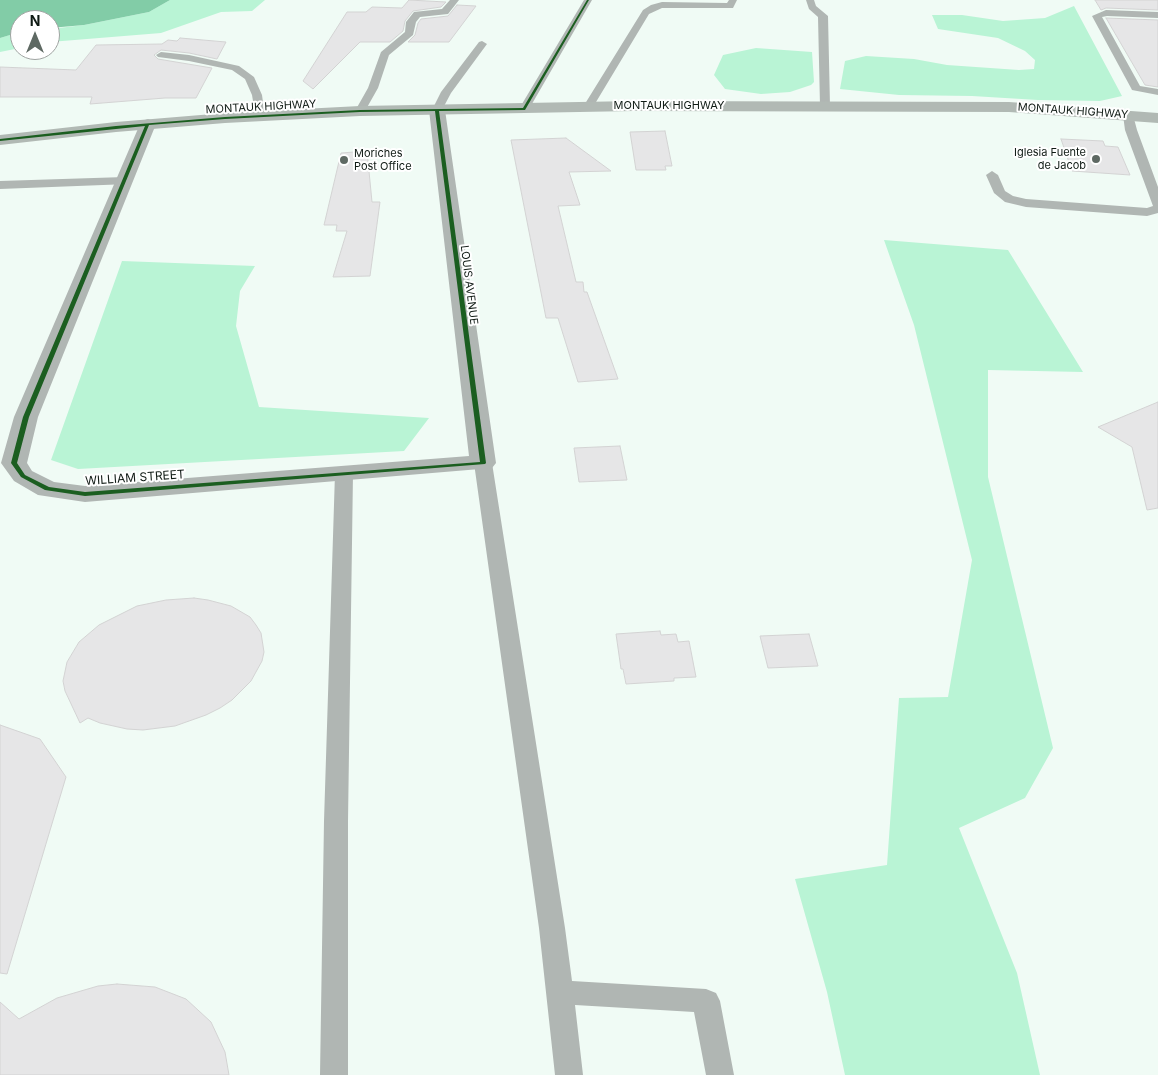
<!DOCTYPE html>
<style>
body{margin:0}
#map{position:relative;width:1158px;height:1075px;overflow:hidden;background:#f0fbf5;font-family:Inter,sans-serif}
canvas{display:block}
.north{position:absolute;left:10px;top:10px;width:50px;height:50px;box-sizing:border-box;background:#fff;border:1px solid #9fa3a1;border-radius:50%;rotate:0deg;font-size:14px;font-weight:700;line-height:20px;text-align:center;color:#0f1a14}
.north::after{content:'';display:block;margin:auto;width:18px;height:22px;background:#5e6963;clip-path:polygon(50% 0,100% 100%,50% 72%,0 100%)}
</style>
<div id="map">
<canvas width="1158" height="1075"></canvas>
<div class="north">N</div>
</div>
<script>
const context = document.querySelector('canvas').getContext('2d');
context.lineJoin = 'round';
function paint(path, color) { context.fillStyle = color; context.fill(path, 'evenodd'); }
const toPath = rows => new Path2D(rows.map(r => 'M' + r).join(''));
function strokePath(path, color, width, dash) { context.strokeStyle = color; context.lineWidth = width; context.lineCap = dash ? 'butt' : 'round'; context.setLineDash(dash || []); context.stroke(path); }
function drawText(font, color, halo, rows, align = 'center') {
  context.font = font + ' Inter,sans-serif'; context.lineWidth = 4; context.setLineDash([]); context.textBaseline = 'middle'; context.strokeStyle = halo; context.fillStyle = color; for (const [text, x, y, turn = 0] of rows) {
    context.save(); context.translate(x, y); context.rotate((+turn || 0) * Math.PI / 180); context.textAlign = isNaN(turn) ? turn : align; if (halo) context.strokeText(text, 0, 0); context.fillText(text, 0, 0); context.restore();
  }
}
const green = toPath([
 [170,0,265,0,252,11,221,12,161,33,50,42,50,29,84,25,149,12],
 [1074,6,1122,96,1100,101,1038,100,972,96,899,95,840,89,845,61,866,56,914,59,947,65,1019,70,1034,69,1035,60,1025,51,998,38,938,29,932,15,962,15,1003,21,1045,18],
 [20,32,20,48,0,52,0,38],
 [756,48,812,52,814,82,811,85,790,92,761,94,725,89,714,75,723,55],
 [884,240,1008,250,1083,372,988,370,988,477,1053,748,1025,798,959,828,1017,973,1040,1075,845,1075,827,992,795,879,887,865,899,698,948,697,972,560,914,325],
 [122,261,255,266,240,291,236,326,259,407,429,418,404,451,78,469,51,460]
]);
const water = toPath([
 [0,0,170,0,149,12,84,25,50,28,50,20,20,20,20,32,0,38]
]);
const building = toPath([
 [409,0,446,2,441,7,413,11,405,21,403,31,390,42,360,42,313,89,303,81,347,12,366,12,372,7,402,8,409,0],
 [1095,0,1158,0,1158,10,1106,8,1101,10,1095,0],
 [457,5,476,6,449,42,408,42,415,35,418,23,421,19,448,16,457,5],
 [1106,18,1158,20,1158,87,1145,85,1106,18],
 [180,38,226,42,217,59,189,53,161,50,154,55,158,59,212,68,196,98,165,98,90,104,92,97,0,97,0,67,76,70,96,45,162,44,168,40,177,41,180,38],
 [665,131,672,166,665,166,666,170,636,170,630,132,665,131],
 [566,138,611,171,569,172,580,205,558,206,576,282,583,282,584,292,587,292,618,379,578,382,558,318,546,318,511,140,566,138],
 [1061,139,1103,141,1105,146,1118,147,1130,175,1072,171,1061,139],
 [367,151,372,202,380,202,370,276,333,277,347,231,336,231,337,225,324,225,341,153,367,151],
 [1158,402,1158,508,1147,510,1132,447,1098,427,1158,402],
 [620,446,627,480,579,482,574,448,620,446],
 [194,598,208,600,231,606,250,617,256,625,261,633,264,652,262,661,251,681,232,700,220,708,206,715,175,726,143,730,127,729,100,723,88,718,80,723,65,691,63,681,67,662,79,642,99,625,137,606,166,600,194,598],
 [660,631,661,635,676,634,678,642,689,641,696,677,674,678,674,681,626,684,623,669,621,669,616,634,660,631],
 [809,634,818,666,768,668,760,636,809,634],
 [0,725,40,739,66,777,7,974,0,973,0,725],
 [117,984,155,987,186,999,211,1022,225,1052,229,1075,0,1075,0,1002,19,1019,57,998,98,986,117,984]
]);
const service = toPath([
 [450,0,459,0,448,14,420,17,416,22,413,35,389,55,378,88,365,111,360,114,356,113,355,111,368,88,381,52,405,32,406,22,414,12,442,9,450,0],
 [584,0,592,0,529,109,524,112,520,111,519,109,584,0],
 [729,0,737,0,733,8,662,8,649,14,593,107,588,110,584,109,583,107,643,10,651,5,662,2,727,3,729,0],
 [806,0,814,0,816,6,828,16,830,106,825,109,820,106,818,17,809,9,806,0],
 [1106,10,1158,12,1158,18,1107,16,1102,17,1140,86,1158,89,1158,95,1132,90,1131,88,1092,16,1106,10],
 [482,41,487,44,451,93,442,110,441,112,433,112,432,110,441,92,479,42,482,41],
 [161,52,189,55,239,66,254,77,262,95,265,117,260,120,256,119,252,95,245,79,232,70,189,61,158,57,156,55,161,52],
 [1128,112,1133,115,1137,130,1158,187,1158,213,1147,216,1026,207,1005,202,994,193,986,175,992,171,998,175,1005,191,1013,196,1026,199,1147,208,1153,206,1125,130,1123,115,1128,112],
 [125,177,131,181,129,184,0,189,0,181,125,177],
 [483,458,489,459,492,463,565,928,572,981,706,989,716,993,720,1001,734,1075,706,1075,694,1012,575,1005,583,1075,555,1075,539,928,474,463,477,459,483,458],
 [344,468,350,469,353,473,348,821,348,1075,320,1075,324,821,335,473,338,469,344,468]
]);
const minor = toPath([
 [437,105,443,107,445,110,496,463,492,468,85,502,38,495,14,481,1,463,14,417,140,124,142,121,148,119,154,121,156,124,38,417,27,463,32,471,54,482,85,486,469,456,429,110,431,107,437,105]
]);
const primary = toPath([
 [634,101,1009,102,1158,113,1158,123,1009,112,634,111,360,116,225,123,116,132,0,145,0,135,116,122,225,113,360,106,634,101]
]);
const cycleway = toPath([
 [587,0,589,0,525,110,439,111,486,463,485,464,85,496,45,490,21,477,11,463,23,417,145,126,0,141,0,139,116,126,225,117,360,110,523,108,587,0],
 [435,111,480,462,85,492,49,487,25,475,17,463,29,417,149,125,225,119,360,112,435,111]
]);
const markers = [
 [1096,159,5,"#5e6963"],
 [344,160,5,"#5e6963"]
];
const farStreetnames = [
 ["MONTAUK HIGHWAY",669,106],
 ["MONTAUK HIGHWAY",261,107,-3],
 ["MONTAUK HIGHWAY",1073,111,4],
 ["LOUIS AVENUE",469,285,83]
];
const farPoinames = [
 ["Iglesia Fuente",1086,153],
 ["de Jacob",1086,166],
 ["Moriches",354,154,"left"],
 ["Post Office",354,167,"left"]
];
const streetNames = [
 ["WILLIAM STREET",135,478,-4]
];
paint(green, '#b9f4d5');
paint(water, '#82cca7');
paint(building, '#e6e6e7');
strokePath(building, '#d3d3d3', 1);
paint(service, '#b0b6b3');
paint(minor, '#b0b6b3');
paint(primary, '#b1b9b4');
paint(cycleway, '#1b5e20');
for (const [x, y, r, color] of markers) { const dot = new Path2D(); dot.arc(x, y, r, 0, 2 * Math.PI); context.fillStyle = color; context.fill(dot); strokePath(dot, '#fff', 2); }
drawText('11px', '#0f1a14', '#fff', farStreetnames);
drawText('11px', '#0f1a14', '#fff', farPoinames, 'right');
drawText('12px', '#0f1a14', '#fff', streetNames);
</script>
